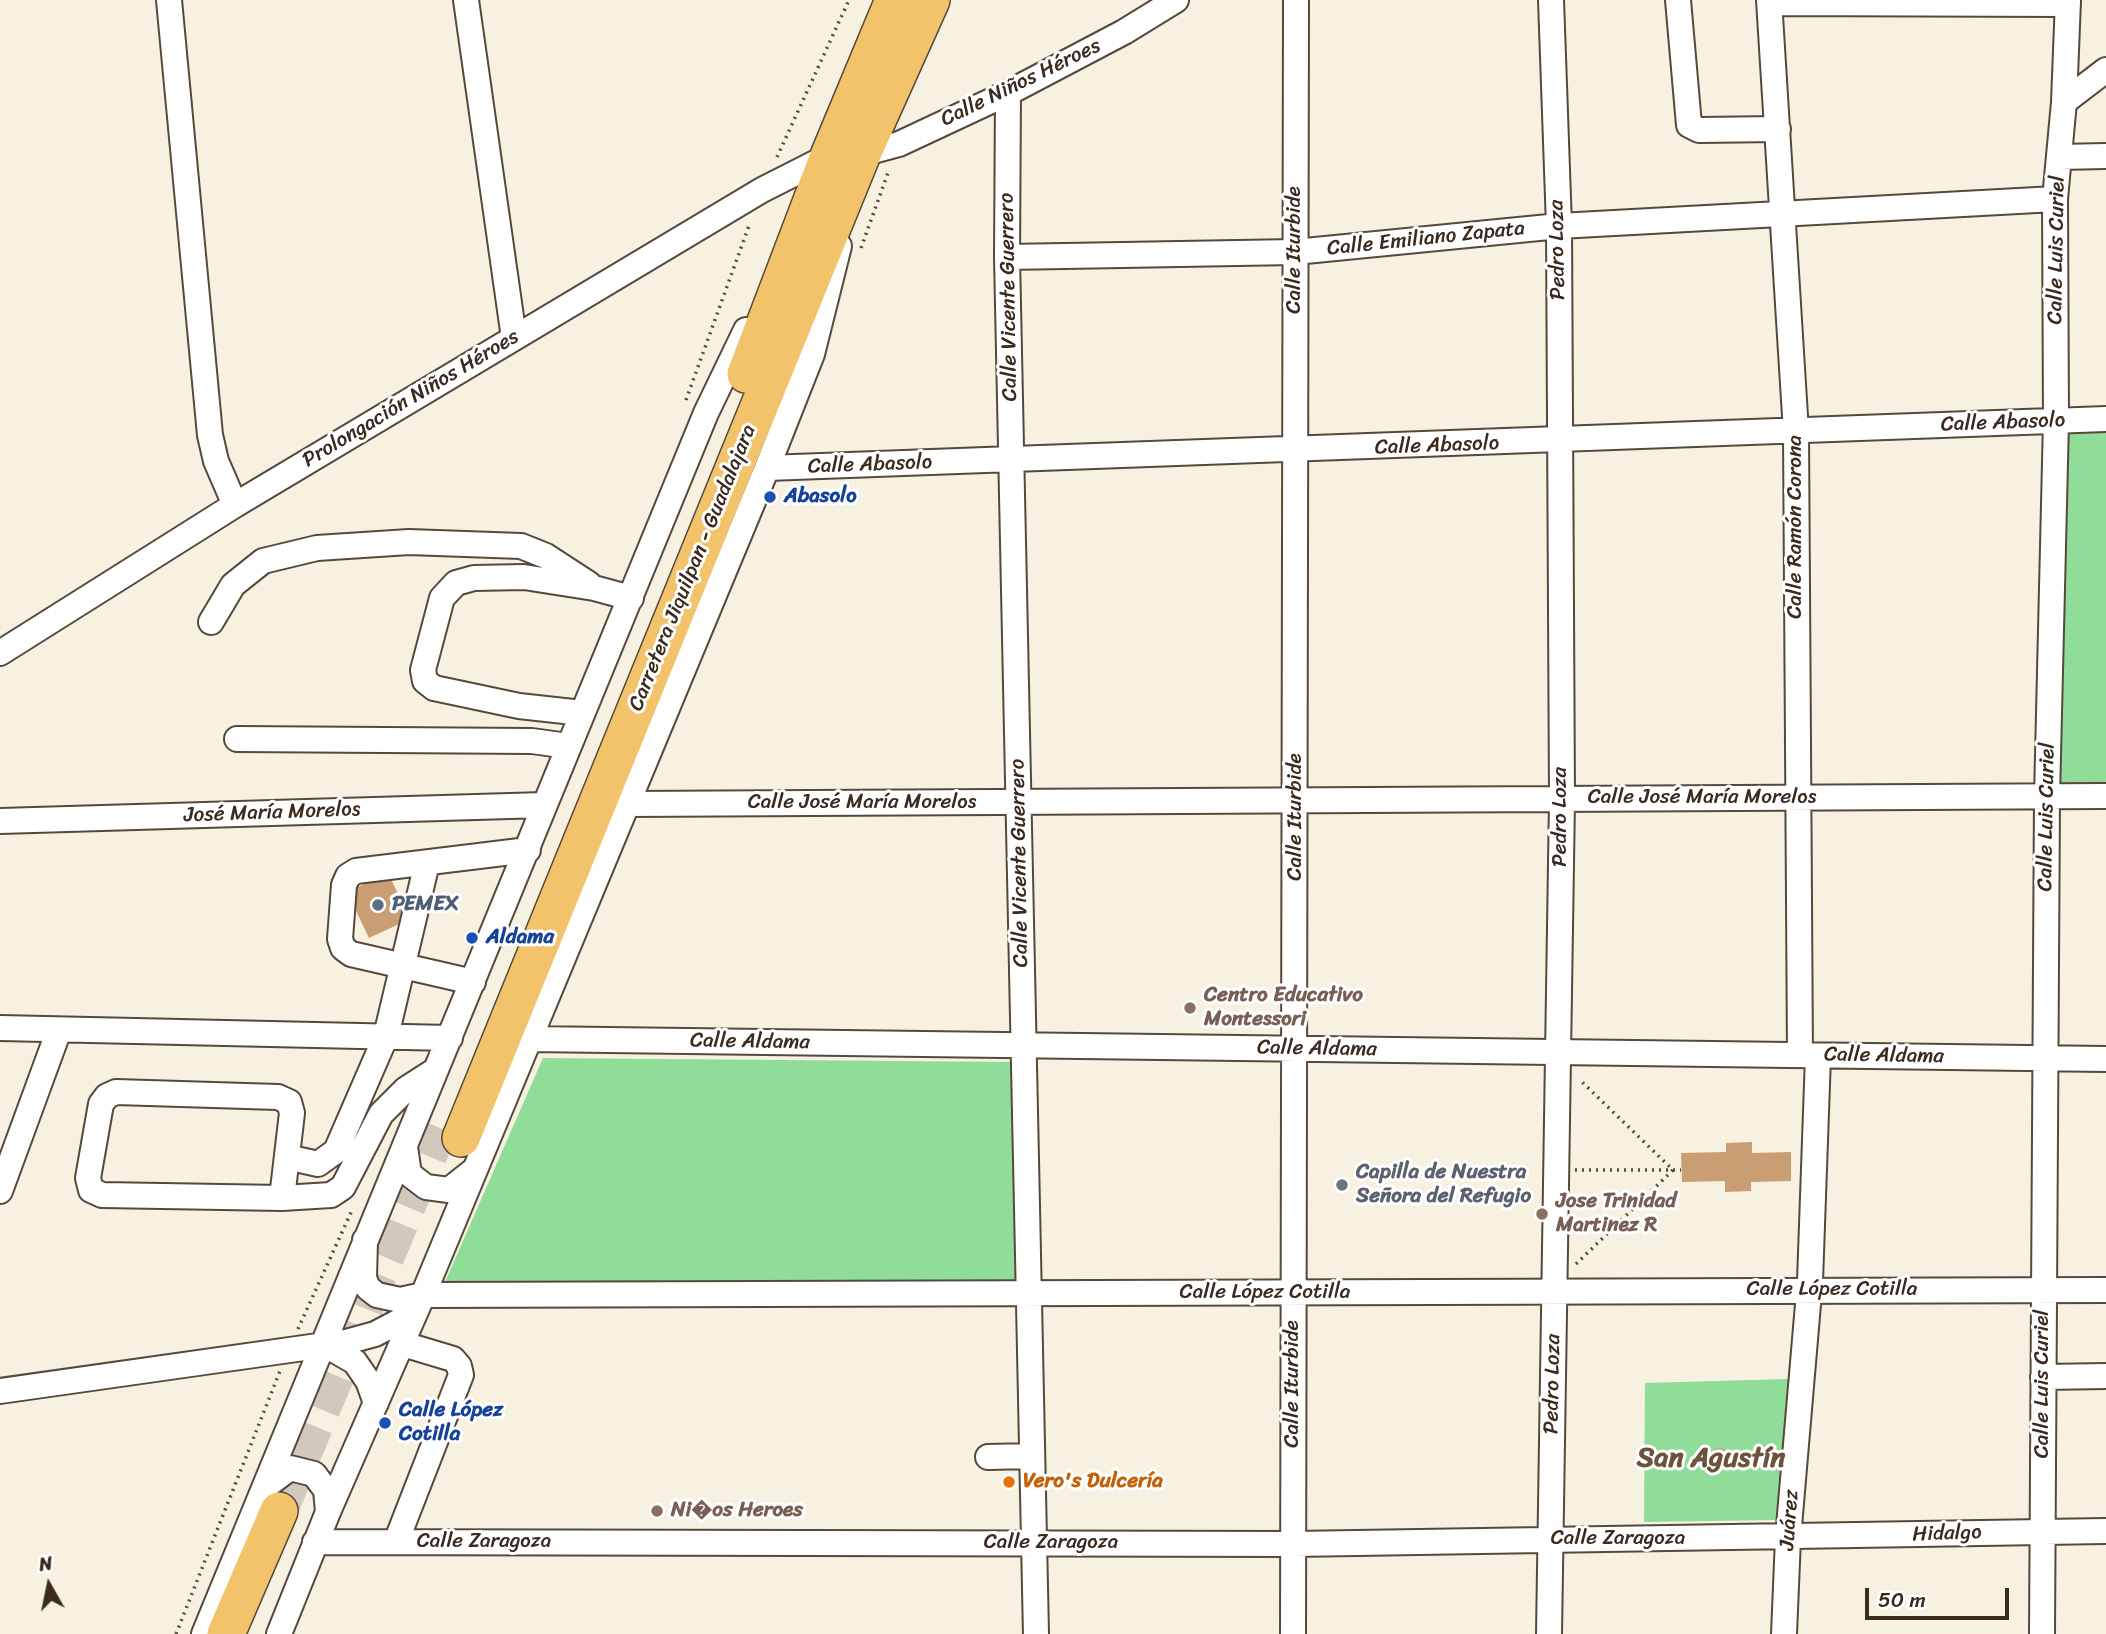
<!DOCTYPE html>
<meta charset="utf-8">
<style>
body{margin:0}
#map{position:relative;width:2106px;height:1634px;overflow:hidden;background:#f7f1e2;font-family:Sriracha,sans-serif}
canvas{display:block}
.north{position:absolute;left:14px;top:1550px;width:70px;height:70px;-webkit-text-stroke:5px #fff;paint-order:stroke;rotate:351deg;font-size:19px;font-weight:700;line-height:28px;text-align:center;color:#3b2a1e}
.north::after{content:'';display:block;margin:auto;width:24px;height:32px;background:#3b2a1e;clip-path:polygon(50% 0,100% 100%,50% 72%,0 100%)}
.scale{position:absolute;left:1865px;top:1588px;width:144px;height:32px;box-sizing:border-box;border:4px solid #3b2a1e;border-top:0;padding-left:9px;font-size:21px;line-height:24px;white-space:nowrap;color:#3b2a1e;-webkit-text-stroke:5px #fff;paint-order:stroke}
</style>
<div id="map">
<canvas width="2106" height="1634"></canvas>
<div class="north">N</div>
<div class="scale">50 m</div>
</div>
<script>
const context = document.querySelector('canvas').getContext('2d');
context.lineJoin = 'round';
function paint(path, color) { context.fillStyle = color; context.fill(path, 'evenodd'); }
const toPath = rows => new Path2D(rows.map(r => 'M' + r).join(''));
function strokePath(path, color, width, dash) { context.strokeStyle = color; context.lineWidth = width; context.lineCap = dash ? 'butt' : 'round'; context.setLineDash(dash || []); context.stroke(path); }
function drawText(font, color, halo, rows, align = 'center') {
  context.font = font + ' Sriracha,sans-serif'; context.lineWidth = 6; context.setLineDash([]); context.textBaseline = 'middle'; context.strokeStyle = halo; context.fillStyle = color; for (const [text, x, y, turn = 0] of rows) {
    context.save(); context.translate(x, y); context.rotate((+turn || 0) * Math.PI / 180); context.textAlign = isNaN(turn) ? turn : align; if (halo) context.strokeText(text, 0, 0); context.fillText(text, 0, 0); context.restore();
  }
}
const green = toPath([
 [2106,429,2106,784,2058,783,2066,430],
 [543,1058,1017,1062,1020,1283,445,1282],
 [1788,1379,1777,1520,1644,1522,1645,1383]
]);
const building = toPath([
 [388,873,410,919,369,938,347,892],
 [1752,1142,1752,1153,1791,1152,1791,1181,1751,1182,1751,1191,1725,1192,1725,1181,1682,1182,1681,1153,1726,1152,1726,1143],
 '1709 1458a10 10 0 1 1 20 0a10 10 0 1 1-20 0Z'
]);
const highwayTunnel = toPath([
 [279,1511,440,1128]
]);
const path = toPath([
 [777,157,849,0],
 [861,248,889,170],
 [686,400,750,223],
 [1575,1170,1681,1170],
 [1576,1264,1673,1170,1580,1080],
 [298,1329,353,1208],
 [176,1634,280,1371]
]);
const minor = toPath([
 [169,0,210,435,216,461,235,505],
 [466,0,514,338],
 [1678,0,1689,125,1699,130,1778,129],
 [1769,0,1796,432,1800,1055],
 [1770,3,2068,4],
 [1008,93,1007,257,1036,1634],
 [2064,102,2106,70],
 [2059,157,2106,156],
 [860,163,862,154,899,144,1008,93,1124,32,1176,0],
 [1007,257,1295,252,1559,226,2055,199],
 [767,468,2106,419],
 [211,622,233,585,263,561,317,548,409,542,521,546,546,556,589,584],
 [0,653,235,505,762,190,829,156],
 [582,713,519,706,434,688,425,681,423,670,442,598,456,583,474,578,524,577,594,588,631,598],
 [237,739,532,741,568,746],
 [627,804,2106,796],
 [0,821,544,805],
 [473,982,351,954,343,948,340,939,344,885,348,876,356,871,528,850],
 [0,1028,450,1038],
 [529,1039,2106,1059],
 [405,1147,409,1174,426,1187,449,1190,473,1171],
 [287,1157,318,1164,336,1151,386,1036,427,863],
 [0,1191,59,1030],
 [282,1198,292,1113,289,1102,278,1097,116,1092,107,1096,101,1104,88,1178,91,1190,102,1195,282,1198,331,1195,343,1187,381,1114,406,1089,434,1071],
 [365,1240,364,1278,368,1288,377,1295,400,1300,423,1295,2106,1290],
 [324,1344,355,1362,368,1381,376,1403],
 [2043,1377,2106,1376],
 [0,1391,346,1342,375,1334,415,1313],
 [988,1457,1032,1456],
 [266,1486,290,1468,314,1474,326,1490,328,1512],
 [315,1542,1294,1544,2106,1531],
 [396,1542,461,1375,459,1366,453,1359,403,1344],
 [204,1634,706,413,746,330],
 [279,1634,328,1512,423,1295,767,468,812,354,839,246],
 [1293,1634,1296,0],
 [1549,1634,1562,799,1559,226,1551,0],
 [1784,1634,1788,1538,1810,1281,1818,1056],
 [2042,1634,2047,797,2056,421,2055,199,2064,102,2068,0]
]);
const highway = toPath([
 [746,374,829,156,894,0],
 [461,1138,862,154,931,0],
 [226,1634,279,1511]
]);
const markers = [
 [770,497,7,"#1a4fb4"],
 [378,905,7,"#5c6f8a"],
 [472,938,7,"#1a4fb4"],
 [1190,1008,7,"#8d6e63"],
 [1342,1185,7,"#6b7280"],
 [1542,1214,7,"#8d6e63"],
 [385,1423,7,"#1a4fb4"],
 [1009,1482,7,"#e8710a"],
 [657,1511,7,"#8d6e63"]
];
const streetNames = [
 ["Calle Niños Héroes",1021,83,-26],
 ["Calle Emiliano Zapata",1426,239,-6],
 ["Calle Iturbide",1295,250,-90],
 ["Pedro Loza",1558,250,-91],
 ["Calle Luis Curiel",2057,250,-89],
 ["Calle Vicente Guerrero",1009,297,-91],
 ["Prolongación Niños Héroes",411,399,-31],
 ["Calle Abasolo",2003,423,-2],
 ["Calle Abasolo",1437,446,-2],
 ["Calle Abasolo",870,465,-2],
 ["Calle Ramón Corona",1796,527,-90],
 ["Carretera Jiquilpan - Guadalajara",693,568,-68],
 ["Calle José María Morelos",1702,798],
 ["Calle José María Morelos",862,803],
 ["José María Morelos",272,813,-2],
 ["Calle Iturbide",1296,817,-90],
 ["Pedro Loza",1561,817,-90],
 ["Calle Luis Curiel",2047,817,-89],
 ["Calle Vicente Guerrero",1020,863,-91],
 ["Calle Aldama",750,1042,1],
 ["Calle Aldama",1317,1049,1],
 ["Calle Aldama",1884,1056,1],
 ["Calle López Cotilla",1832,1290],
 ["Calle López Cotilla",1265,1293],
 ["Calle Iturbide",1293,1384,-90],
 ["Pedro Loza",1553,1384,-89],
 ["Calle Luis Curiel",2043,1384,-90],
 ["Juárez",1790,1520,-86],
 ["Hidalgo",1947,1534,-2],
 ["Calle Zaragoza",1618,1539],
 ["Calle Zaragoza",484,1542],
 ["Calle Zaragoza",1051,1543]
];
const transitNames = [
 ["Abasolo",784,497],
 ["Aldama",486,938],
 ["Calle López",399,1411],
 ["Cotilla",399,1435]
];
const serviceNames = [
 ["PEMEX",392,905]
];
const educationNames = [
 ["Centro Educativo",1204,996],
 ["Montessori",1204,1020],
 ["Jose Trinidad",1556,1202],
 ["Martinez R",1556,1226],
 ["Ni�os Heroes",671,1511]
];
const worshipNames = [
 ["Capilla de Nuestra",1356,1173],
 ["Señora del Refugio",1356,1197]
];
const foodNames = [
 ["Vero's Dulcería",1023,1482]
];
const districtNames = [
 ["San Agustín",1711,1459]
];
paint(green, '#90dc99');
paint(building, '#c99e73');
strokePath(highwayTunnel, '#d1c9bb', 37, [37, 18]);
strokePath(minor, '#57483b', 28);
strokePath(highway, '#57483b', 40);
strokePath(path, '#57483b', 3.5, [2, 5]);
strokePath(minor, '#fff', 24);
strokePath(highway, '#f2c36a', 37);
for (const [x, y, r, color] of markers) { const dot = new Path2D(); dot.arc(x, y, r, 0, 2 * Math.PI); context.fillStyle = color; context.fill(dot); strokePath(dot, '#fff', 2.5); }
drawText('21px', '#3b2a1e', '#fff', streetNames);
drawText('bold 21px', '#164399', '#fff', transitNames, 'left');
drawText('bold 21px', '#4e5e75', '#fff', serviceNames, 'left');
drawText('bold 21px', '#785e54', '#fff', educationNames, 'left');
drawText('bold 21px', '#5b616d', '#fff', worshipNames, 'left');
drawText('bold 21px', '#c56008', '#fff', foodNames, 'left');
drawText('bold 28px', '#6d533c', '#fff', districtNames);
</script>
